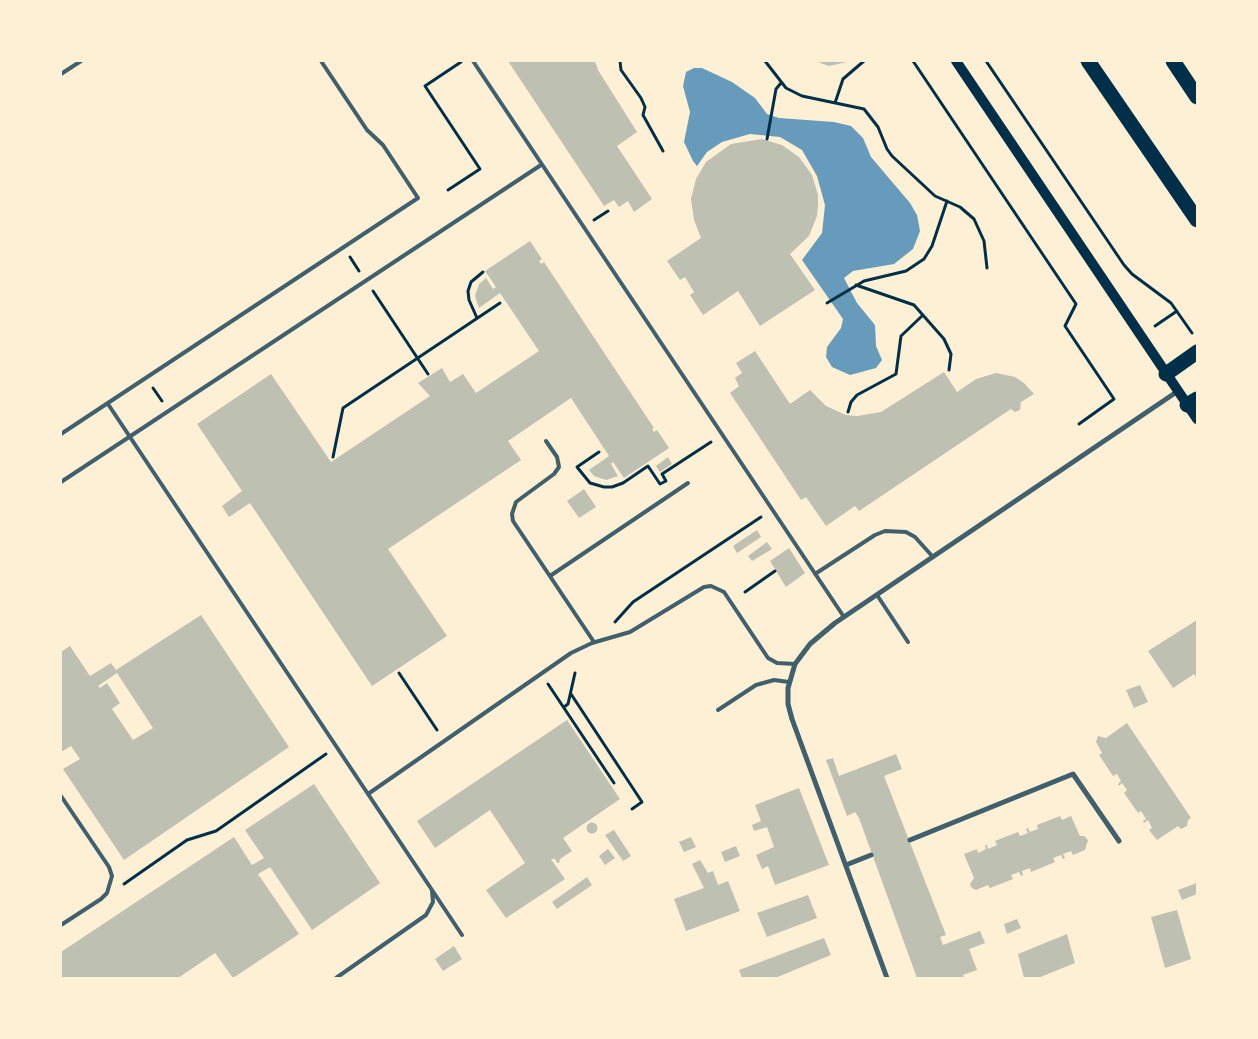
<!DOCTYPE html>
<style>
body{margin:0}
#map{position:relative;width:1258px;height:1039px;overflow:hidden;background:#fdf0d5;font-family:"Source Sans 3",sans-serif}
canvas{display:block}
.frame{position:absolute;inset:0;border:62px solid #fdf0d5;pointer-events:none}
</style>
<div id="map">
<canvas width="1258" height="1039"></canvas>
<div class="frame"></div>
</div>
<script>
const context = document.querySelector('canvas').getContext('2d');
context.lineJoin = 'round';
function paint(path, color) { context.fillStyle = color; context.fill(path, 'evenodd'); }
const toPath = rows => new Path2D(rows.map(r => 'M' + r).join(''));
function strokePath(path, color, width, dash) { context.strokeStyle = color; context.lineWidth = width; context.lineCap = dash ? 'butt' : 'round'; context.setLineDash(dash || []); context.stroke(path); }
const water = toPath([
 [694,68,702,68,732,82,755,98,767,114,779,118,834,122,851,126,863,138,871,157,910,203,917,215,920,231,913,249,894,264,853,271,844,278,857,303,875,325,876,346,882,360,876,368,850,375,832,367,826,357,827,347,841,328,843,319,802,260,822,233,825,205,817,176,802,150,780,137,750,134,722,142,707,152,697,166,693,161,684,142,690,112,683,86,686,72]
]);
const building = toPath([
 [508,61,595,61,598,70,637,132,617,146,652,199,634,212,628,201,619,207,614,200,604,206],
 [815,61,852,61,829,66],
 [762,139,782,145,799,157,812,175,818,195,818,205,817,216,809,236,790,254,815,290,760,326,738,291,703,315,690,295,694,292,685,277,680,280,667,261,701,238,694,220,691,199,696,179,706,162,731,144],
 [530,241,542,259,539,261,541,264,544,262,654,428,652,429,654,432,657,430,669,448,624,478,613,462,611,464,618,476,606,480,594,476,589,470,609,456,571,398,508,441,521,460,388,549,447,636,372,686,250,503,229,517,222,506,242,491,197,424,271,374,331,462,430,396,418,383,442,368,450,382,463,374,476,393,539,351,500,293,479,308,475,296,479,284,486,278,493,289,496,287,485,271],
 [755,351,790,404,810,390,826,406,846,415,857,416,881,412,944,372,957,392,976,379,996,373,1015,377,1024,383,1034,394,1021,402,1020,410,1015,412,1011,409,859,511,855,506,826,526,806,497,801,500,730,393,739,386,735,378,742,373,736,363],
 [668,457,672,464,660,472,656,466],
 [584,489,596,507,579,518,567,501],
 [757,530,761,537,737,553,733,546],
 [767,542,772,549,752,561,748,556],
 [789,548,805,573,786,587,770,561],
 [201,615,289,747,124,860,63,769,80,759,71,746,61,752,61,652,70,646,90,676,111,663,116,670],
 [117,673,153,728,133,740,112,709,120,703,107,683,100,688,98,686],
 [1197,620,1197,679,1194,674,1173,688,1148,651],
 [1140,685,1148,702,1134,708,1126,690],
 [567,720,620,799,563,838,572,851,560,859,559,863,557,863,555,859,551,859,565,879,506,918,486,890,525,863,490,810,435,848,417,821],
 [1127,723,1191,818,1188,820,1187,826,1181,829,1178,826,1157,840,1149,830,1152,828,1148,820,1144,823,1143,821,1146,819,1141,811,1138,813,1124,793,1127,790,1122,783,1119,786,1118,784,1121,781,1117,774,1113,776,1099,755,1102,753,1096,742,1098,736,1106,738],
 [896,754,902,769,884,776,946,935,940,937,943,945,980,931,985,943,969,949,977,970,963,975,964,978,917,978,859,818,855,812,847,816,826,760,833,758,839,776],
 [314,784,380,883,312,930,270,867,258,874,299,934,233,978,215,953,178,978,61,978,61,952,234,837,252,865,264,858,245,830],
 [799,788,829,865,775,885,768,866,762,869,756,855,774,847,767,827,754,831,752,825,761,821,755,805],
 [1060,816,1062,820,1071,816,1080,836,1084,836,1088,840,1085,850,1073,855,1071,851,1063,854,1065,858,1063,859,1061,855,1053,858,1055,862,1031,872,1030,868,1022,871,1023,875,1021,876,1019,872,1011,875,1013,879,990,888,988,885,976,890,972,888,970,884,974,878,964,854,977,849,978,853,986,849,985,845,987,845,988,849,997,845,995,841,1018,832,1020,836,1028,833,1026,829,1028,828,1030,832,1038,829,1037,825],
 '586.5 828a5.5 5.5 0 1 1 11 0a5.5 5.5 0 1 1-11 0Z',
 [614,830,631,856,623,861,605,835],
 [691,837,696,847,684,852,679,842],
 [736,846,740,856,725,862,721,852],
 [608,849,615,858,605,865,599,856],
 [700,860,708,873,713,871,718,885,728,881,740,911,686,931,674,899,704,888,692,864],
 [587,877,592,885,557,909,552,902],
 [1197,883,1197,894,1182,900,1178,890],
 [808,895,817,918,767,937,757,913],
 [1177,910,1191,959,1165,968,1151,917],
 [1017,919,1021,928,1007,934,1004,924],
 [1067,934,1075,963,1038,978,1024,978,1018,954],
 [824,938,831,955,775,978,742,978,739,970],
 [454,946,462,959,443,971,435,959]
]);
const path = toPath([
 [620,61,621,70,641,98,645,107,643,115,663,151],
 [765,61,786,88,802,96,864,109,878,127,887,149,892,156,935,196,960,207,974,219,984,241,987,268],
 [913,61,1076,304,1065,326,1114,399,1079,424],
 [986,61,1124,265,1132,274,1171,303,1192,333],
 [835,103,843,79,864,61],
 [767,139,776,89,781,83],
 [448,190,480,169,425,86,461,62],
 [594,220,608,211],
 [350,257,359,271],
 [856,285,914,305,944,339,951,354,949,370],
 [373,291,428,374],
 [827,303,864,281,906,271,924,259,932,246,947,201],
 [477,318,469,300,468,291,471,282,483,272],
 [1155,326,1177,311],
 [153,388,162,401],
 [848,412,851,402,857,395,896,374,901,336,923,315],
 [599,452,577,467,590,483,604,487,612,487,623,483,648,466,660,484,666,481,662,474,711,442],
 [333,457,343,408,500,303],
 [745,592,775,571],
 [615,622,633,602,761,517],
 [399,673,437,730],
 [548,684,614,783],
 [571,694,642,802,632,809],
 [564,707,568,704,575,673],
 [124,884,187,840,216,831,326,754]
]);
const service = toPath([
 [473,61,844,617],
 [61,74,81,61],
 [108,404,462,935],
 [61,434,418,198,383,145,367,130,321,61],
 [546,441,557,457,559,467,554,474,516,502,512,514,513,521,594,642],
 [61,482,541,165],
 [815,574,875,535,885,531,906,532,915,537,933,557],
 [550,576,688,483],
 [877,595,908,642],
 [718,710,756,685,774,680,789,682],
 [368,794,571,653,592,643,630,632,704,587,711,586,724,592,768,658,777,663,795,664],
 [61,796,109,867,112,876,107,893,101,899,61,925],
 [336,978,426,915,433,902,432,891]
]);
const minor = toPath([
 [910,840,1073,774,1119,841],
 [846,865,871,855],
 [887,978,792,719,788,704,788,688,795,664,810,644,835,623,1178,391]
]);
const secondary = toPath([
 [956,61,1197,419]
]);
const motorway = toPath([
 [1088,61,1197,220],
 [1173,61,1197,97],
 [1166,374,1197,352],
 [1187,405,1197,399]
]);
paint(water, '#669bbc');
paint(building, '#bec0b2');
strokePath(path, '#003049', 3);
strokePath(service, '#3f606c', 4);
strokePath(minor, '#3f606c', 5);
strokePath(secondary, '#003049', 10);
strokePath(motorway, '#003049', 15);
</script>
